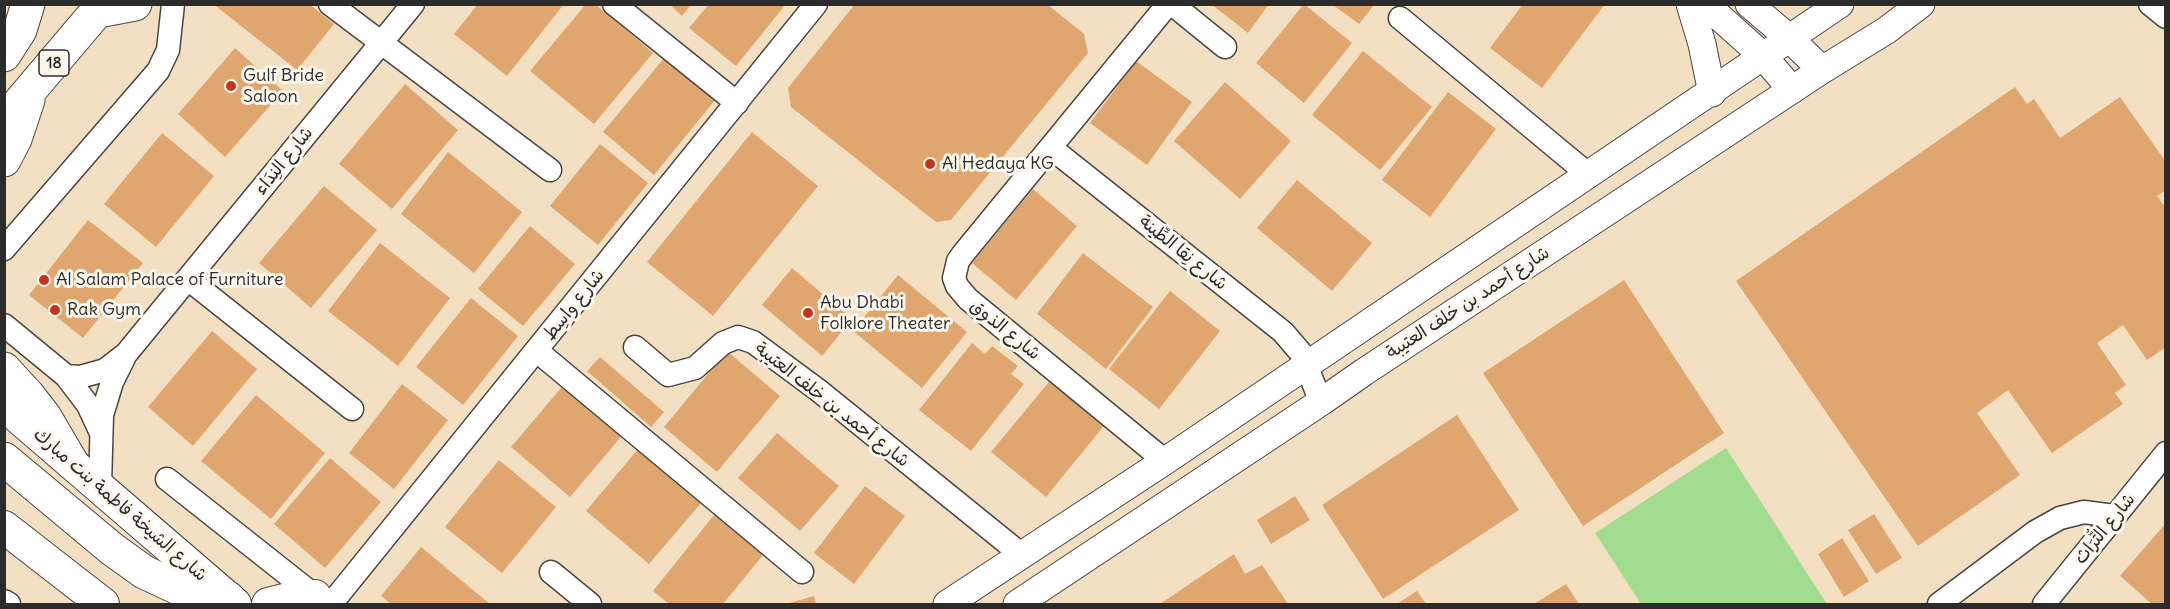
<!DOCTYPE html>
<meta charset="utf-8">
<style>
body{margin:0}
#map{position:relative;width:2170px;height:609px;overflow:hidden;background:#f3e0c3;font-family:Delius,sans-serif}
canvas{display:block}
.frame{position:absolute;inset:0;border:6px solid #2b2b2b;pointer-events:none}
</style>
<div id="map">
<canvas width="2170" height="609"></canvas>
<div class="frame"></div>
</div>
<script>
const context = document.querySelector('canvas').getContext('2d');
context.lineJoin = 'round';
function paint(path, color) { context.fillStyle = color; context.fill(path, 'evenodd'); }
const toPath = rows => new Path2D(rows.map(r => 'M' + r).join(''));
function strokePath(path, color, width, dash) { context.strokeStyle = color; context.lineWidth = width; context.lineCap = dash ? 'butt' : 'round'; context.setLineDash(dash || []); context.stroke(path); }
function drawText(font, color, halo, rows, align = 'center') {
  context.font = font + ' Delius,"Playpen Sans Arabic",sans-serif'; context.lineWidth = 6; context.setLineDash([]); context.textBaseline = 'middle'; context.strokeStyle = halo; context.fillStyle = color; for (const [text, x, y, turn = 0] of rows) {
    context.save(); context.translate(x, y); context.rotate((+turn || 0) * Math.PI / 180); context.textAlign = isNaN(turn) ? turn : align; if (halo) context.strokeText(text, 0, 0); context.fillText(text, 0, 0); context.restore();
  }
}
const green = toPath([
 [1726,448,1827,604,1641,604,1595,533]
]);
const building = toPath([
 [213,4,309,4,334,24,297,70],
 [478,4,564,4,507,76,454,34],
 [586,4,595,4,653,53,594,124,530,71],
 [669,4,691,4,682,16],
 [709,4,786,4,736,66,689,28],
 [855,4,1047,4,1084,34,1088,53,951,220,936,222,791,107,788,88],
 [1211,4,1269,4,1248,33],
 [1304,4,1352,43,1304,103,1256,63],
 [1523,4,1605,4,1542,88,1490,48],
 [1333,5,1374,5,1359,24],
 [235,48,283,91,225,157,178,114],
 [1363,51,1432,107,1380,170,1312,115],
 [665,57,716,99,654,175,603,132],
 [1136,61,1192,102,1147,165,1090,123],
 [1225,82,1291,141,1240,199,1174,141],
 [405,84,458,130,392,209,339,164],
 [2015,87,2027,104,2034,99,2060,138,2120,97,2166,162,2166,190,2157,196,2166,208,2166,347,2147,360,2123,325,2097,343,2126,385,2115,393,2123,404,2052,453,2008,390,1977,413,2020,475,1918,546,1736,281],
 [1448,92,1496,129,1430,217,1382,180],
 [752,132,818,186,713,316,647,262],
 [162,133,214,176,156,247,104,204],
 [600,144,648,183,598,245,550,206],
 [448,152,522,212,474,273,401,214],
 [1297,180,1372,243,1332,291,1257,228],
 [324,186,377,230,311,308,259,263],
 [1033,189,1077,226,1016,300,972,263],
 [88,220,143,263,83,338,29,295],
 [530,226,575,264,523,326,478,289],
 [380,243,450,298,398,366,328,311],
 [1083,253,1153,307,1106,369,1037,314],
 [792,268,852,319,822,356,762,305],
 [898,275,967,332,922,388,853,331],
 [1624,280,1724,433,1583,526,1483,373],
 [1170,291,1220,331,1159,409,1109,369],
 [471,298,518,336,463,405,416,367],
 [212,331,257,369,193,446,148,407],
 [972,343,985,354,992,346,1018,366,1011,374,1024,384,971,451,919,410],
 [727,351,780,396,717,472,664,427],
 [600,357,664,412,651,427,587,371],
 [1053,377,1107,422,1046,497,991,452],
 [567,381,626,431,570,497,511,447],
 [402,384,448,420,394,489,349,453],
 [256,395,325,453,271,519,201,461],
 [1457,415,1519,510,1383,599,1322,505],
 [777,433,839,486,800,531,738,478],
 [639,448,702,502,649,564,586,511],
 [330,458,381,502,325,568,274,524],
 [499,460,556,507,502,573,445,527],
 [865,486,905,516,854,584,814,553],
 [1295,496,1310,520,1271,544,1257,520],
 [718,510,767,550,723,604,669,604,653,591],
 [1874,514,1902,558,1876,574,1848,530],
 [2166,523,2166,604,2152,604,2120,576],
 [1842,538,1869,581,1844,597,1818,554],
 [421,547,490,604,391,604,381,596],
 [1234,554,1245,574,1262,565,1288,604,1160,604],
 [1566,584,1579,604,1534,604],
 [1417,591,1426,604,1397,604],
 [814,596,816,604,786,604]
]);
const minor = toPath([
 [330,4,550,170],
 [614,4,737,103],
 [1172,4,1225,47],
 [2150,4,2166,17],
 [1400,18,1589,175],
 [1051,148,1283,332,1301,353,1321,402],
 [4,249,158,71,168,50,173,4],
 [188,279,352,409],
 [4,325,66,376,88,405,101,433],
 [635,347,668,375,695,368,723,343,738,337,753,342,818,390,1022,555],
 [537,351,802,572],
 [66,376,80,377,105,370,126,354,413,4],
 [1165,461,968,299,957,286,954,278,958,261,963,254,1168,4],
 [167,479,320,600],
 [100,486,102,415,112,382,124,358],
 [551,572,590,604],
 [4,601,9,604],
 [331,604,816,4],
 [1939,604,2035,532,2060,518,2084,512,2114,516],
 [2044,604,2166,453]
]);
const tertiary = toPath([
 [1690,4,1702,44,1712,93],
 [1705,4,1763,56,1792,90],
 [1749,4,1789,38,1822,70],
 [947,604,1165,461,1840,4],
 [1017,604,1321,402,1364,372,1822,70,1887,30,1921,4]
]);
const secondary = toPath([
 [4,405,235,604],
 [4,527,103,604],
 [268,604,292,598,315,596]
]);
const primary = toPath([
 [98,11,135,4],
 [4,55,20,30,28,4],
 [4,121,103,4],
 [4,160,15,139,28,100],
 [4,369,28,395,45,417,72,463],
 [4,459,112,549,144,572,176,587,228,598]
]);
const markers = [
 [231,86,6,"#c8321e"],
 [930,164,6,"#c8321e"],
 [44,280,6,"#c8321e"],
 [55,310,6,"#c8321e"],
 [808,313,6,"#c8321e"]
];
const shields = [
 [54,63,30]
];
const shieldNames = [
 ["18",54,63]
];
const poiNames = [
 ["Gulf Bride",243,76],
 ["Saloon",243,97],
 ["Al Hedaya KG",942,164],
 ["Al Salam Palace of Furniture",56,280],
 ["Abu Dhabi",820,303],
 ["Folklore Theater",820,324],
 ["Rak Gym",67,310]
];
const streetNames = [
 ["شارع النِدَاء",284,161,-51],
 ["شارع نِقا الطِّينة",1183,253,39],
 ["شارع أحمد بن خلف العتيبة",1468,303,-33],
 ["شارع واسِط",574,305,-51],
 ["شارع الذوق",1005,330,39],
 ["شارع أحمد بن خلف العتيبة",832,405,38],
 ["شارع الشيخة فاطمة بنت مبارك",120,505,41],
 ["شارع التُّرَاث",2105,529,-51]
];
paint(green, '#a1dc8f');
paint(building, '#dfa76f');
strokePath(minor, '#494642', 25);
strokePath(tertiary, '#494642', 29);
strokePath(secondary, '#494642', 34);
strokePath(primary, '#494642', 35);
strokePath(minor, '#fff', 22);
strokePath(tertiary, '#fff', 27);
strokePath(secondary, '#fff', 32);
strokePath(primary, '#fff', 33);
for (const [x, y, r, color] of markers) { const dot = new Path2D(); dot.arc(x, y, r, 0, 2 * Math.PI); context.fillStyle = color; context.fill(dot); strokePath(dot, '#fbf7ec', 2); }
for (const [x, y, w] of shields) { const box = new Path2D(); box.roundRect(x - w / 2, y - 13, w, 26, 4.5); context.fillStyle = '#fbf7ec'; context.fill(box); strokePath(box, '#2b2b2b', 1.5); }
drawText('bold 16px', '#2b2b2b', null, shieldNames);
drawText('18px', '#2b2b2b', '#fbf7ec', poiNames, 'left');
drawText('18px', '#2b2b2b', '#fbf7ec', streetNames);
</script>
